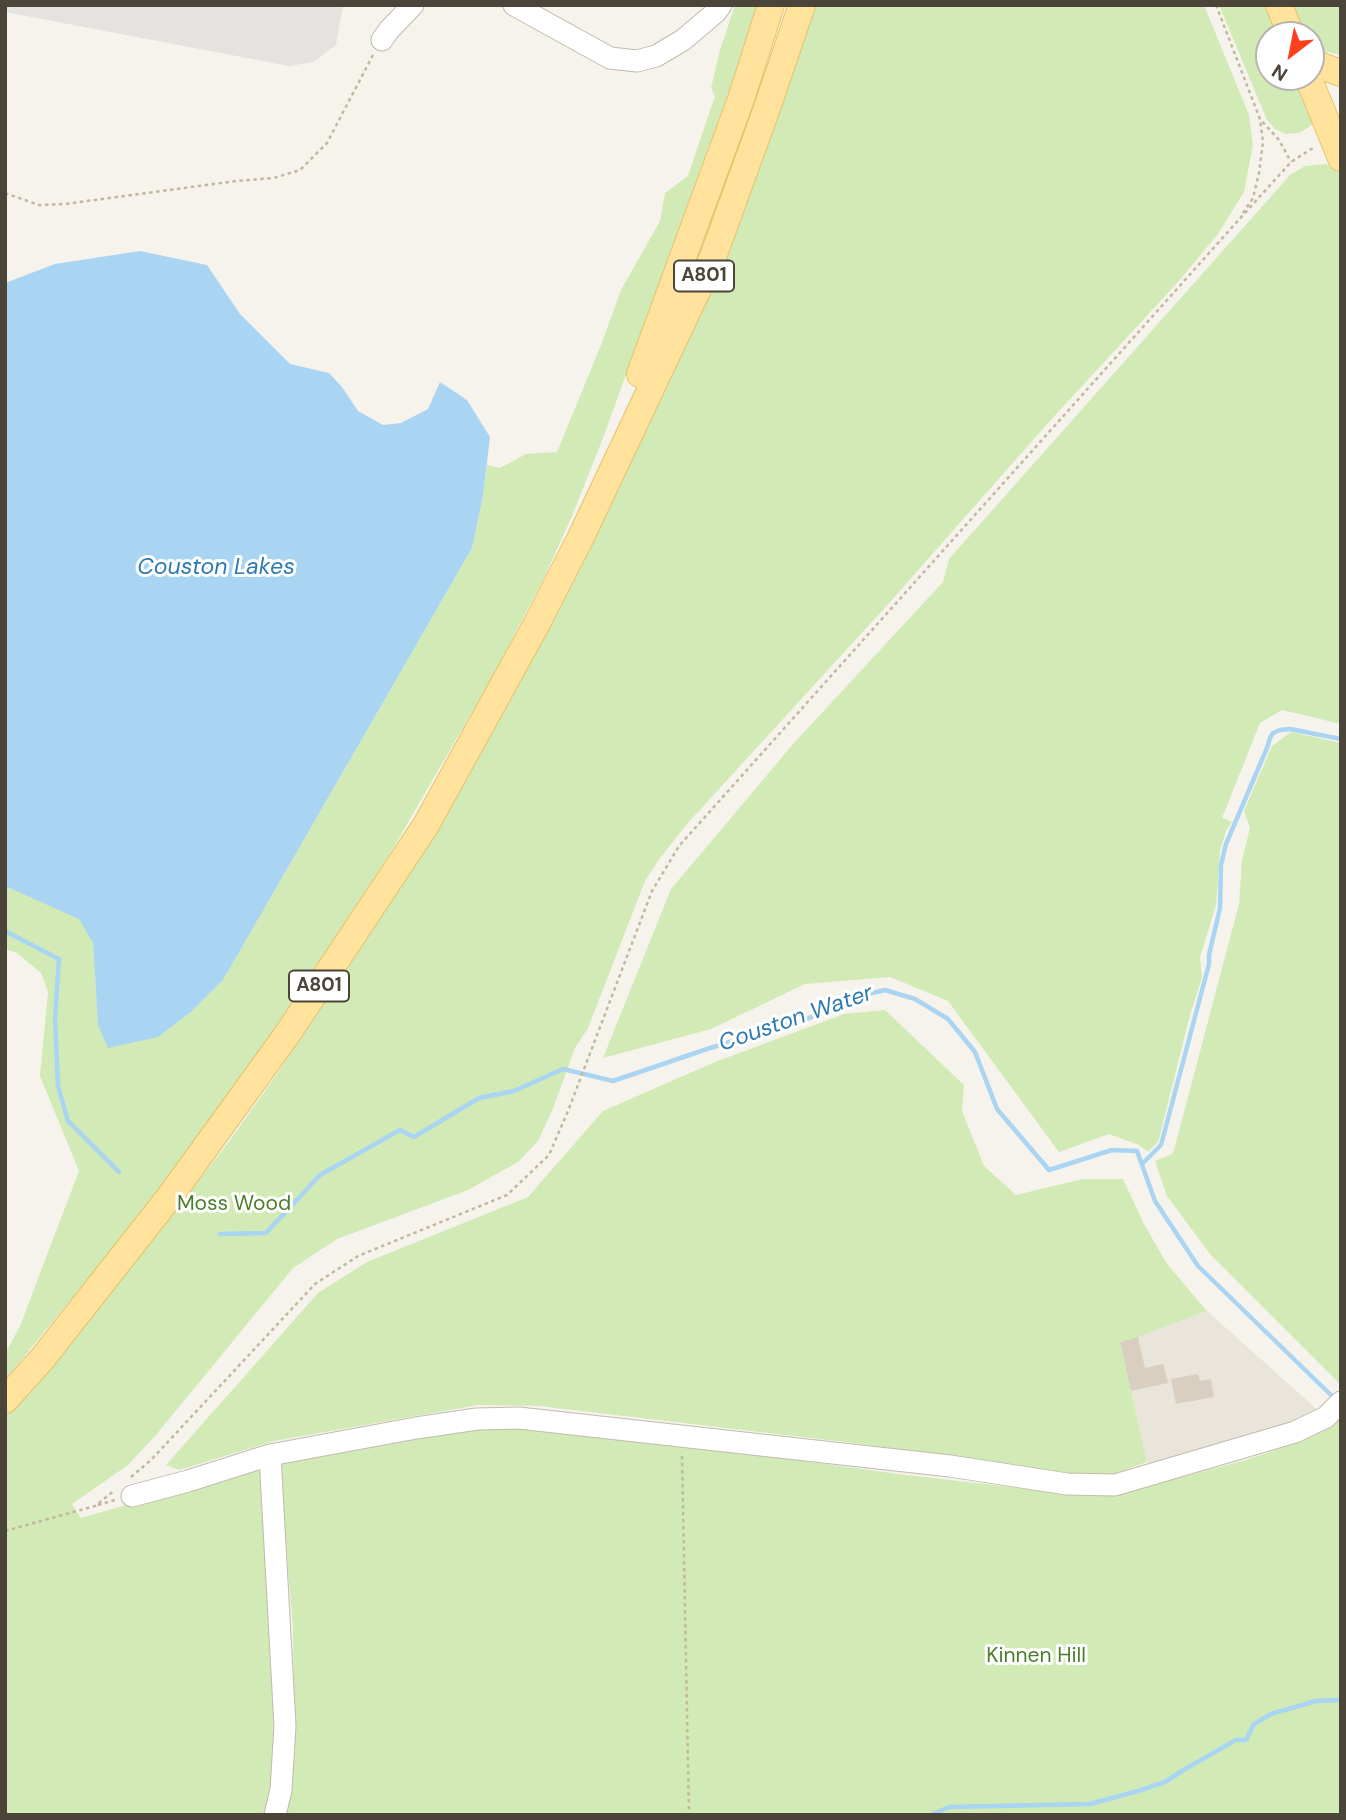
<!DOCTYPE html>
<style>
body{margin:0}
#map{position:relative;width:1346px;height:1820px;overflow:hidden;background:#f6f3ec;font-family:"DM Sans",sans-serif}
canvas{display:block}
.frame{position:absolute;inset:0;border:7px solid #4b4439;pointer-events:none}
.north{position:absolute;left:1255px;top:21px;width:70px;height:70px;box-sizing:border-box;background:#fff;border:2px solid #b7b4b0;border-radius:50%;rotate:212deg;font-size:19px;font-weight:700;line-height:28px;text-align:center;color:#4b4439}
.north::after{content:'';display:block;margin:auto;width:24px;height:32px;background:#fc3f1d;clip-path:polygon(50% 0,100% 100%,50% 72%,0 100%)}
</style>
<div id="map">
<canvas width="1346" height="1820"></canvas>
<div class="frame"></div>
<div class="north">N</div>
</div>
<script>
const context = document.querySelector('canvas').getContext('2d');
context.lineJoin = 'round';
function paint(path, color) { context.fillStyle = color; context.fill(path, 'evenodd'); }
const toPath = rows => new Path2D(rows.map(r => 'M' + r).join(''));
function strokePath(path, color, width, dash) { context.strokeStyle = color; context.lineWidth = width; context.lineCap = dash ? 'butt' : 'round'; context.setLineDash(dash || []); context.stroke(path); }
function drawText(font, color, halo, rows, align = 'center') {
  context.font = font + ' "DM Sans",sans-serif'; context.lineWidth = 6; context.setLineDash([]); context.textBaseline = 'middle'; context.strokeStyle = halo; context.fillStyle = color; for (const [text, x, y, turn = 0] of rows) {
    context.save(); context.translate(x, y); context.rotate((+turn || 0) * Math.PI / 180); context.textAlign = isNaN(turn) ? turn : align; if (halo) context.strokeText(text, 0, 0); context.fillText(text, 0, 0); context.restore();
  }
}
const residential = toPath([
 [1207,1311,1320,1412,1320,1415,1151,1465,1147,1462,1120,1342,1138,1337]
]);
const green = toPath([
 [735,5,759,5,748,39,603,438,572,516,544,578,491,679,391,852,280,1023,216,1115,137,1218,5,1380,5,1354,20,1326,79,1171,40,1076,48,992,41,973,17,953,5,949,5,886,79,918,93,943,98,1025,158,1037,191,1012,223,980,472,548,483,496,487,465,500,468,526,454,557,452,601,345,621,290,660,221,665,193,688,176,715,96,711,88,720,50],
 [813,5,1204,5,1249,115,1253,145,1244,192,1218,234,1178,282,1048,423,890,602,687,824,660,858,645,881,588,1028,575,1048,554,1106,538,1141,518,1162,468,1190,337,1239,293,1268,156,1435,128,1465,72,1504,81,1518,250,1469,262,1472,275,1683,274,1774,293,1771,294,1745,293,1629,279,1463,469,1429,517,1428,681,1444,898,1474,1081,1495,1124,1492,1246,1460,1302,1441,1340,1412,1341,1815,5,1815,5,1417,108,1296,228,1143,279,1071,385,910,570,587,613,501,679,357],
 [1219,5,1267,5,1278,35,1269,35,1269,77,1296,77,1314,116,1312,125,1299,133,1286,134,1275,129,1267,120],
 [1292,5,1341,5,1341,55,1324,51,1311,39,1311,35,1305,34],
 [1326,164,1341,174,1341,724,1282,710,1260,723,1222,818,1232,822,1226,831,1220,851,1216,905,1200,957,1202,978,1190,1015,1159,1139,1156,1144,1148,1152,1139,1145,1109,1134,1059,1152,948,1001,890,977,805,984,711,1029,603,1058,671,889,794,743,943,582,949,559,1290,175,1305,166],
 [1291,732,1341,743,1341,1385,1210,1254,1167,1196,1155,1161,1172,1154,1174,1150,1239,904,1242,860,1250,828,1244,811,1272,746],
 [885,1010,964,1085,962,1111,984,1166,1016,1195,1083,1179,1123,1179,1144,1224,1167,1264,1207,1311,1138,1337,1120,1342,1147,1462,1105,1477,1012,1466,854,1443,539,1406,478,1405,274,1441,179,1470,166,1465,318,1293,367,1262,528,1197,603,1111,715,1062,844,1014]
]);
const parking = toPath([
 [5,5,343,5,336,45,314,62,289,66,5,12]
]);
const water = toPath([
 [140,251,207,265,240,314,290,364,329,373,342,387,358,411,383,425,401,423,428,409,440,382,467,400,490,437,483,496,472,548,223,980,191,1012,158,1037,108,1048,98,1025,93,943,79,919,5,886,5,283,55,264]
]);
const stream = toPath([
 [5,931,59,959,55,1018,58,1086,68,1121,119,1172],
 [1142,1164,1161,1145,1209,964,1209,955,1220,908,1221,865,1226,844,1267,748,1270,738,1273,733,1280,730,1290,729,1341,739],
 [220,1234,266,1233,320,1175,400,1130,414,1137,479,1098,514,1091,563,1069,613,1081,707,1049,812,1017,847,999,885,990,915,999,948,1019,975,1052,997,1109,1049,1170,1112,1150,1137,1151,1155,1201,1198,1266,1334,1398],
 [931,1815,949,1807,1090,1804,1138,1791,1165,1782,1185,1769,1236,1740,1246,1740,1254,1724,1271,1714,1316,1701,1341,1700]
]);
const building = toPath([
 [1138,1337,1145,1368,1163,1364,1168,1383,1131,1391,1120,1342],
 [1198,1374,1200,1381,1211,1379,1214,1397,1176,1404,1171,1379]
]);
const path = toPath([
 [1216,5,1260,119,1279,140,1291,162],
 [5,193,39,205,65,204,236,181,274,178,300,170,327,143,373,55],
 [1243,213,1253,198,1259,173,1263,142,1260,119],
 [682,1456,689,1815],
 [131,1477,151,1460,315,1284,358,1256,507,1195,549,1155,568,1111,652,891,679,846,1235,224,1291,162,1313,148],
 [98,1505,115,1500],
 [5,1531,95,1506,115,1490]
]);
const minor = toPath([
 [514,5,610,58,637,61,656,56,683,40,716,12,721,5],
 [382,40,389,30,413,5],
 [270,1455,285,1726,281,1790,275,1815],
 [132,1496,188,1481,270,1455,416,1428,477,1419,519,1418,950,1466,1067,1484,1115,1485,1295,1432,1326,1417,1341,1402]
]);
const major = toPath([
 [1279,5,1291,35],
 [1311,58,1321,66,1341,73],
 [1308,77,1341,158],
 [640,374,741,99,771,5],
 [5,1400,42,1359,171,1195,286,1036,426,825,535,627,581,537,713,257,766,111,802,5]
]);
const shields = [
 [704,276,60],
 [319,986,60]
];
const shieldNames = [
 ["A801",704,276],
 ["A801",319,986]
];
const parkNames = [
 ["Moss Wood",234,1204],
 ["Kinnen Hill",1036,1656]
];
const waterNames = [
 ["Couston Lakes",216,568],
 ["Couston Water",796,1019,-19]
];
paint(residential, '#eae5da');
paint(green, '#d2eab5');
paint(parking, '#e5e3e0');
paint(water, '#a9d4f2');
strokePath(stream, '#a9d4f2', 4.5);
paint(building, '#d8cfc1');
strokePath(minor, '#c2bbae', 23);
strokePath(major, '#e6c16a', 28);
strokePath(path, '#c4b79f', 2.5, [3.5, 3.5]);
strokePath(minor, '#fff', 21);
strokePath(major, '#ffe39c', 26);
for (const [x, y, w] of shields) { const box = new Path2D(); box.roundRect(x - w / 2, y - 15.5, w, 31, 5); context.fillStyle = '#fff'; context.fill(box); strokePath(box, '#4b4439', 2); }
drawText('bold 19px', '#4b4439', null, shieldNames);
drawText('21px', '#4a7f2a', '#fff', parkNames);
drawText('italic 23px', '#2e7ab2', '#fff', waterNames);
</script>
